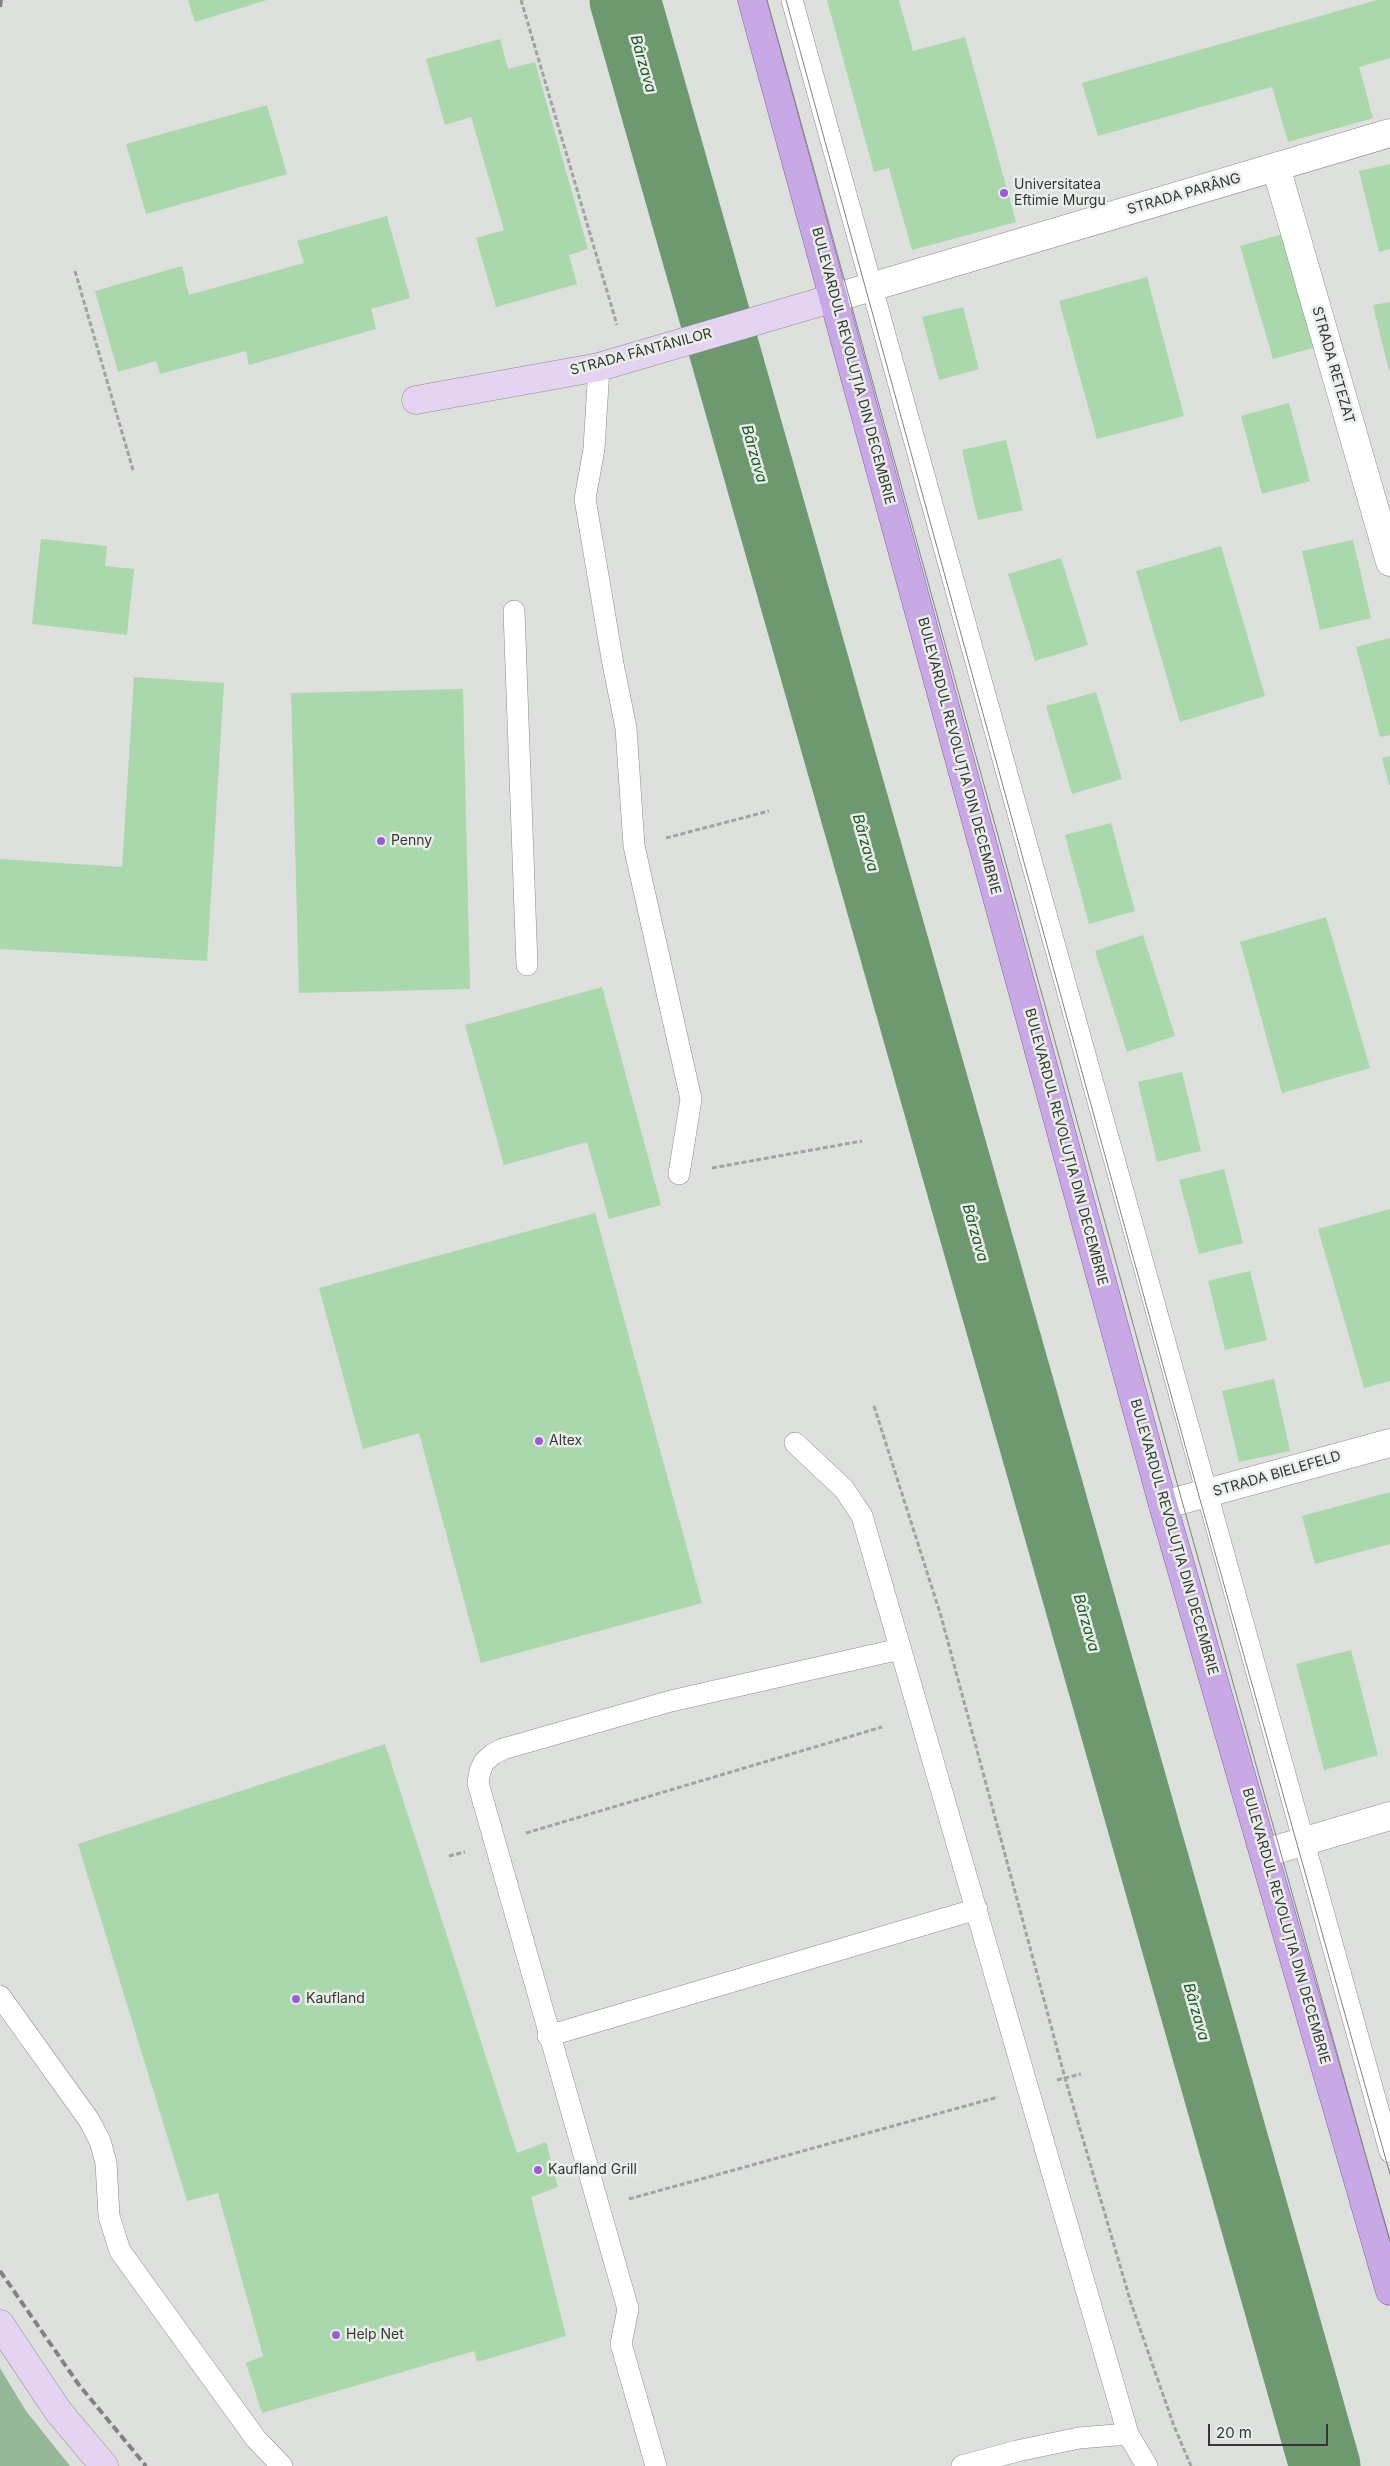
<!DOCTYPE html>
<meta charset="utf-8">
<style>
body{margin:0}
#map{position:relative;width:1390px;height:2466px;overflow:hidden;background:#dde0dd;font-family:Inter,sans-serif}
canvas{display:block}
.scale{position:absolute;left:1208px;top:2424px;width:120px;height:22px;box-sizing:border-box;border:2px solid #353635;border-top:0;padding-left:6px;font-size:15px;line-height:18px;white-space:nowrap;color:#353635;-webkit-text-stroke:4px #eaeeea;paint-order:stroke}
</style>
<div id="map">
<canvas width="1390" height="2466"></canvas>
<div class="scale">20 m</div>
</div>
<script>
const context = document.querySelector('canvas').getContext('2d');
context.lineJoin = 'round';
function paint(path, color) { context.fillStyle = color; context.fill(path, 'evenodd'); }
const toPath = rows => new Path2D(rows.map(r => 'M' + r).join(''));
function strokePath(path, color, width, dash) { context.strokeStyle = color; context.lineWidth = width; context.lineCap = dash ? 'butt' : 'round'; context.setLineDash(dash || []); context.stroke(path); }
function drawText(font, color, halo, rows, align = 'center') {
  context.font = font + ' Inter,sans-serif'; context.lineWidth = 5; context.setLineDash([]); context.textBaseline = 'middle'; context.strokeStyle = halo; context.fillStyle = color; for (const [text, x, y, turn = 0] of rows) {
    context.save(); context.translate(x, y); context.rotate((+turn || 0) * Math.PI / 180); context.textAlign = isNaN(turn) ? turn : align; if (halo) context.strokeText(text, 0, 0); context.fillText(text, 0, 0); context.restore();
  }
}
const green = toPath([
 [0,2368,26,2411,70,2466,0,2466]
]);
const river = toPath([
 [625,0,1325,2466]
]);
const building = toPath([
 [188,0,267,0,195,22],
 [827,0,899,0,913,51,965,37,1016,222,912,250,889,168,874,172],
 [1377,0,1390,0,1390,58,1359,67,1373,118,1288,142,1272,87,1098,136,1082,83],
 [500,39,508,69,535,62,588,249,569,255,577,284,496,307,476,238,504,230,471,117,445,125,426,59],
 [267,105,287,174,146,214,126,144],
 [1390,164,1390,249,1379,252,1359,171],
 [387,216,410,298,371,309,376,329,249,365,246,351,160,374,156,361,118,372,95,291,182,266,189,295,304,263,297,241],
 [1283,234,1316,347,1273,359,1240,246],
 [1147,277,1184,416,1097,439,1059,301],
 [1390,302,1390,370,1389,371,1373,305],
 [963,307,979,369,939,380,922,317],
 [1289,403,1310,481,1262,494,1241,416],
 [1006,440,1023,510,978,520,962,450],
 [41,539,107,546,105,566,134,569,127,635,32,624],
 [1353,540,1371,618,1320,630,1302,551],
 [1221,546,1265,696,1180,722,1136,571],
 [1061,558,1088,645,1035,661,1008,574],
 [1390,638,1390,735,1380,737,1356,647],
 [134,677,224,683,207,961,0,949,0,859,122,867],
 [463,689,470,989,299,993,291,693],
 [1096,692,1122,779,1072,794,1046,706],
 [1390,756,1390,785,1389,785,1382,758],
 [1111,823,1135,911,1089,924,1065,835],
 [1326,917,1370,1068,1282,1093,1240,942],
 [1143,935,1175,1036,1127,1052,1095,951],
 [602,987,661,1205,609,1219,587,1142,504,1165,465,1025],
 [1182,1072,1201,1151,1157,1162,1138,1082],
 [1224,1169,1243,1243,1199,1254,1179,1180],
 [1390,1209,1390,1381,1364,1388,1318,1229],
 [595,1213,702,1603,481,1663,419,1433,363,1449,319,1288],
 [1250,1271,1267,1340,1225,1350,1208,1281],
 [1274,1379,1290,1451,1239,1462,1222,1391],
 [1390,1492,1390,1544,1315,1564,1302,1516],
 [1351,1650,1378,1755,1324,1770,1296,1664],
 [385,1744,517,2153,546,2142,558,2187,531,2197,566,2336,477,2362,474,2351,262,2413,246,2363,263,2356,218,2193,187,2201,78,1844]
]);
const path = toPath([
 [521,0,617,325],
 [75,271,133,470],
 [666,838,769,811],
 [712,1168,862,1141],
 [874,1406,941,1616,1065,2078,1131,2303,1174,2426,1191,2466],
 [526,1833,882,1727],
 [449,1856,465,1852],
 [1057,2080,1081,2074],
 [629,2199,998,2097]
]);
const lane = toPath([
 [792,0,1390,2152],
 [599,367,594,449,585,499,613,664,626,728,634,846,691,1099,679,1174],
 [514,611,527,965],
 [795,1443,844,1489,862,1516,1128,2434],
 [0,1996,89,2120,100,2141,106,2163,109,2216,120,2251,256,2439,282,2466],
 [548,2036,977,1909],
 [656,2466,621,2344,628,2309,478,1783,480,1771,484,1762,493,1754,503,1749,671,1701,900,1649],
 [962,2466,1017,2451,1079,2438,1128,2434,1147,2466]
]);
const street = toPath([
 [1276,167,1390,562],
 [834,298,1390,133],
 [1163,1505,1390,1443],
 [1265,1853,1390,1816]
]);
const secondary = toPath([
 [416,400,599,367,834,298],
 [0,2324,58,2411,104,2466]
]);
const primary = toPath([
 [752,0,1163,1505,1390,2291]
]);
const tram = toPath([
 [767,0,1182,1501,1390,2242],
 [786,0,1199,1496,1390,2174]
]);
const rail = toPath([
 [0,7,1,0],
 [0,2271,79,2385,146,2466]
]);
const markers = [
 [1004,193,5,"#9b5bd1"],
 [381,841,5,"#9b5bd1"],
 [539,1441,5,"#9b5bd1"],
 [296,1999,5,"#9b5bd1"],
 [538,2170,5,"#9b5bd1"],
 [336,2335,5,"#9b5bd1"]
];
const poiNames = [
 ["Universitatea",1014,185],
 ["Eftimie Murgu",1014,201],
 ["Penny",391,841],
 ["Altex",549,1441],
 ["Kaufland",306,1999],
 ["Kaufland Grill",548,2170],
 ["Help Net",346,2335]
];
const streetNames = [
 ["STRADA PARÂNG",1184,194,-16],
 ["STRADA FÂNTÂNILOR",641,352,-15],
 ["STRADA RETEZAT",1333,365,74],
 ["BULEVARDUL REVOLUȚIA DIN DECEMBRIE",853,366,75],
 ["BULEVARDUL REVOLUȚIA DIN DECEMBRIE",959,756,75],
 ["BULEVARDUL REVOLUȚIA DIN DECEMBRIE",1066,1147,75],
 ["STRADA BIELEFELD",1277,1474,-16],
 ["BULEVARDUL REVOLUȚIA DIN DECEMBRIE",1174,1537,74],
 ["BULEVARDUL REVOLUȚIA DIN DECEMBRIE",1286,1926,74]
];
const waterNames = [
 ["Bârzava",643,64,74],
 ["Bârzava",754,454,74],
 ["Bârzava",865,843,74],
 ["Bârzava",975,1233,74],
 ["Bârzava",1086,1623,74],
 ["Bârzava",1196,2012,74]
];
paint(green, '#96b898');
strokePath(river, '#6e9870', 71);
paint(building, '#abd7ac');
strokePath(lane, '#8a8d8a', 22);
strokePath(street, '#8a8d8a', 29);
strokePath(secondary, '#8a8d8a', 29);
strokePath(primary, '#7e5a9d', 29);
strokePath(path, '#a1a3a1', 3, [5, 2.5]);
strokePath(lane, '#fff', 21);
strokePath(street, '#fff', 28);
strokePath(secondary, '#e4d4f2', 28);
strokePath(primary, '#c9a8e6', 28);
strokePath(tram, '#818281', 1);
strokePath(rail, '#818281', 4, [8, 4]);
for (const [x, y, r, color] of markers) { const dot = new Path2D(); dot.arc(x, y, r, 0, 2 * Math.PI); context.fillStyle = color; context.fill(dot); strokePath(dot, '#eaeeea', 2); }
drawText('14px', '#353635', '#eaeeea', poiNames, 'left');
drawText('14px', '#353635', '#eaeeea', streetNames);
drawText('italic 15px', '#1e5b26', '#eaeeea', waterNames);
</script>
